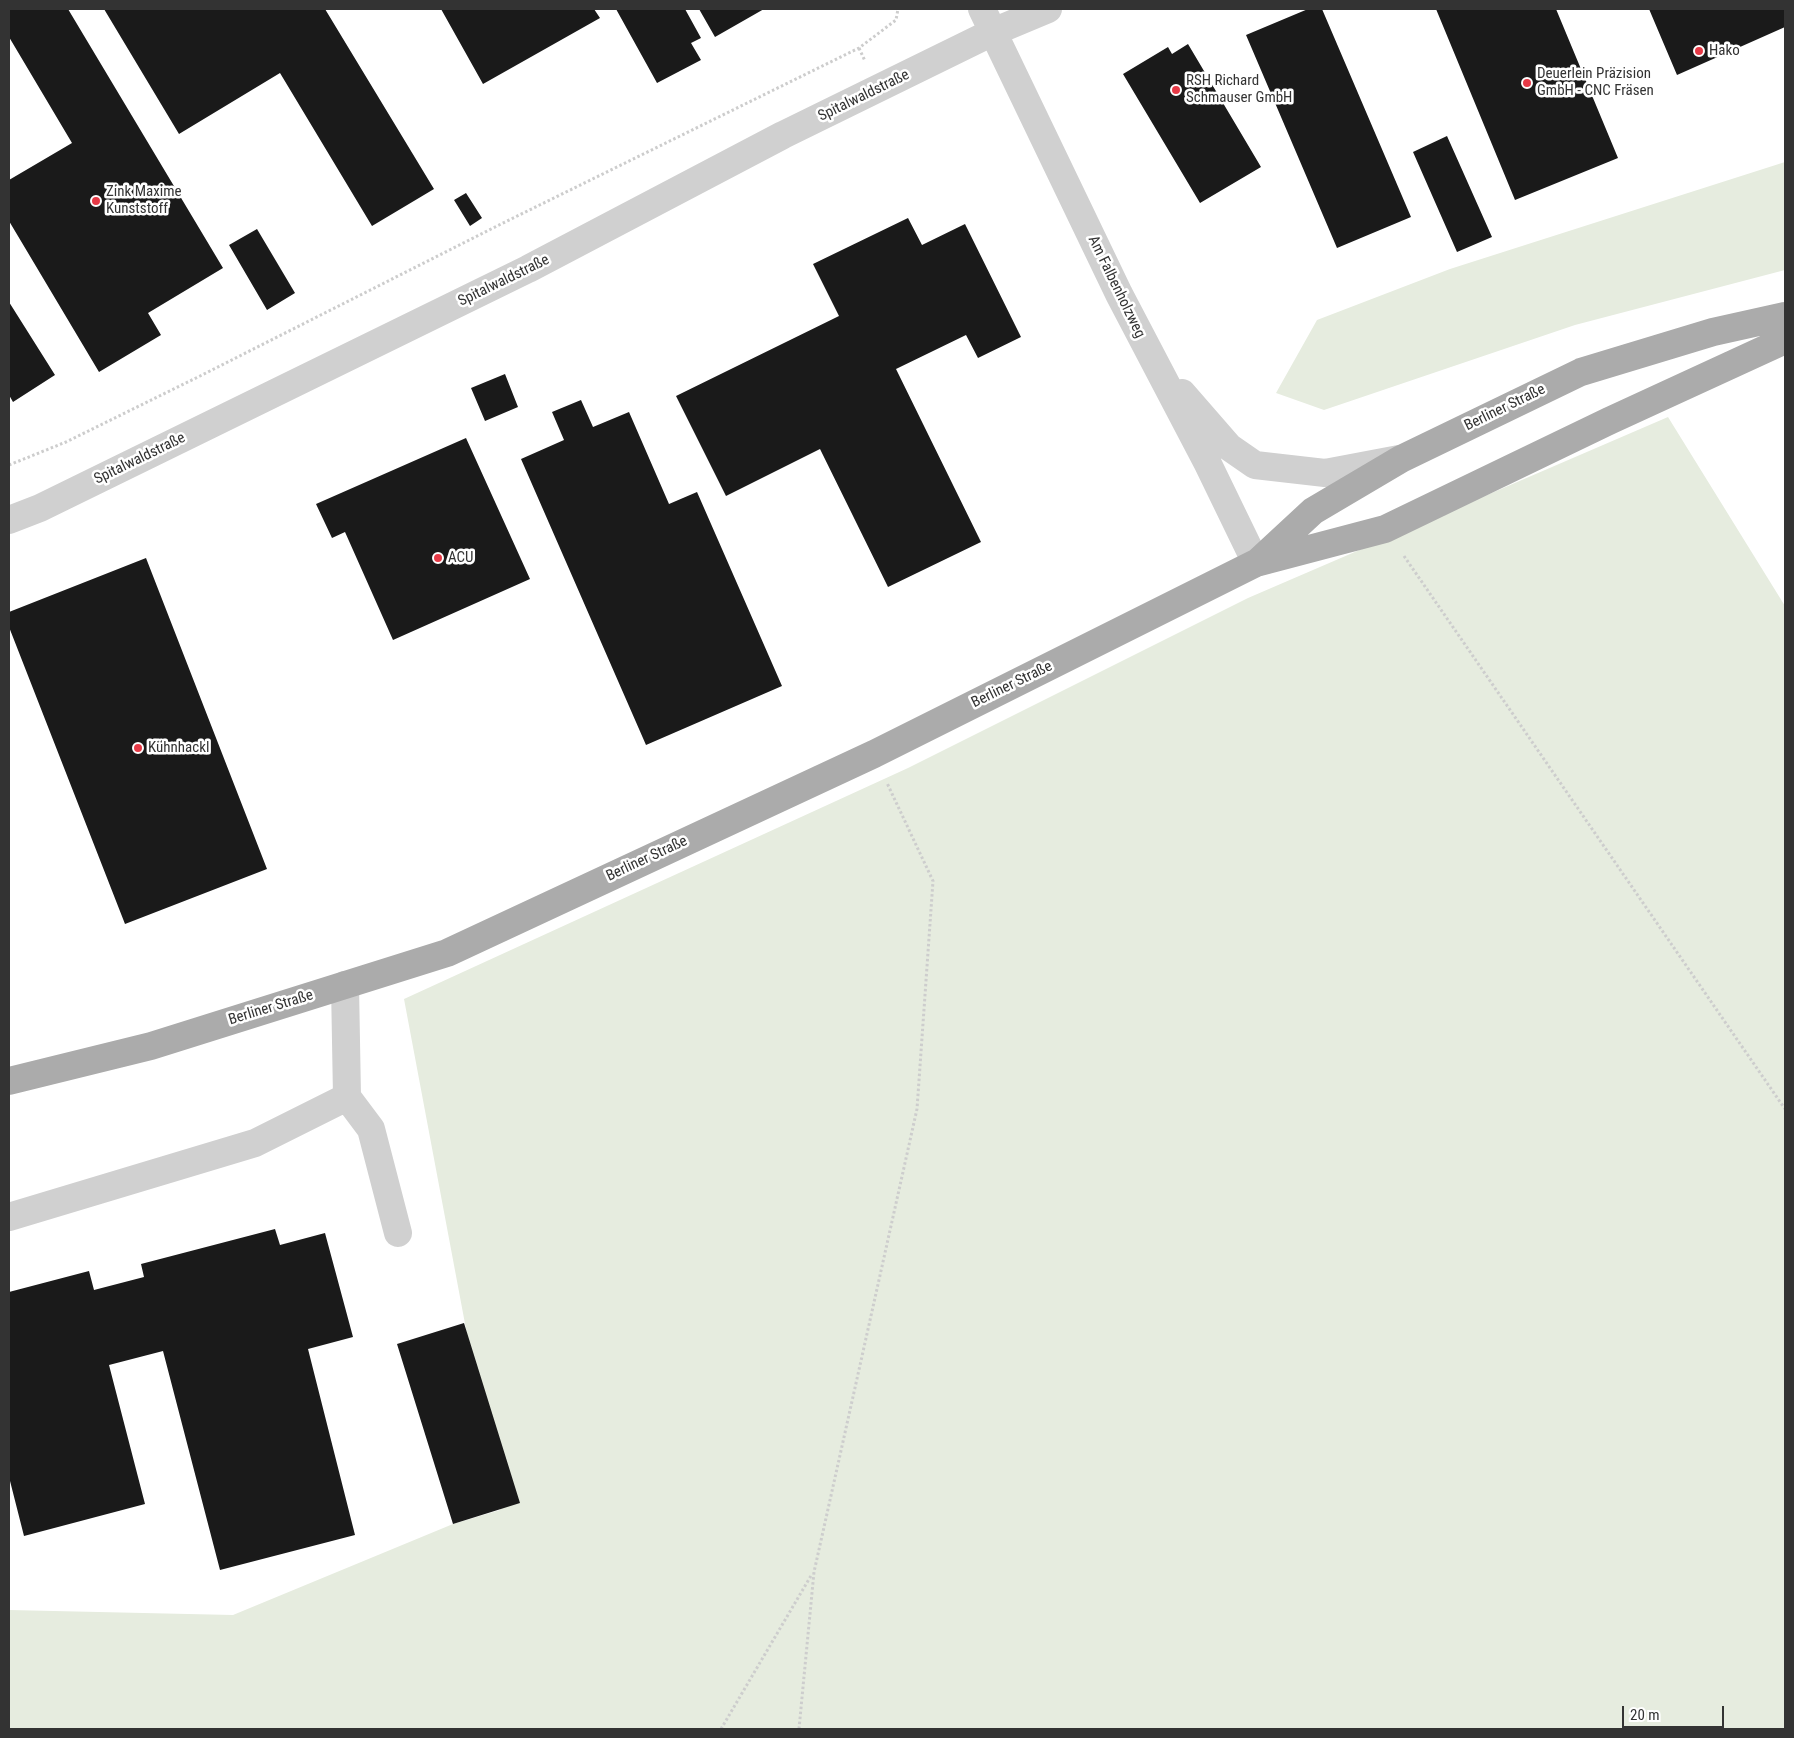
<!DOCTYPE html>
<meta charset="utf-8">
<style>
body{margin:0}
#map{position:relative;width:1794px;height:1738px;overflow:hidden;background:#fff;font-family:"Roboto Condensed",sans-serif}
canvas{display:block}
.frame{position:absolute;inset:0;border:10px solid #333;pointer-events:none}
.scale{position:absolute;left:1622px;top:1706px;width:102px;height:22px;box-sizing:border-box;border:2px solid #333;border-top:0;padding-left:6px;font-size:15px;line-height:18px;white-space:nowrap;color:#333;-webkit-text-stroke:4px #fff;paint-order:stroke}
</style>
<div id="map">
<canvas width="1794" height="1738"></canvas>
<div class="frame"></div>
<div class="scale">20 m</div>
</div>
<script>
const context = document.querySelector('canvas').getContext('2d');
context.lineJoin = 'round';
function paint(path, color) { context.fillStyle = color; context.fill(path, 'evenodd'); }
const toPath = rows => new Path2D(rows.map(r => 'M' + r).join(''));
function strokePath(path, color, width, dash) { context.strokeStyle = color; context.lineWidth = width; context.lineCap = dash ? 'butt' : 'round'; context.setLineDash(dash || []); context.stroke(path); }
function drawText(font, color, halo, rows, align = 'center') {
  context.font = font + ' "Roboto Condensed",sans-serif'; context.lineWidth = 5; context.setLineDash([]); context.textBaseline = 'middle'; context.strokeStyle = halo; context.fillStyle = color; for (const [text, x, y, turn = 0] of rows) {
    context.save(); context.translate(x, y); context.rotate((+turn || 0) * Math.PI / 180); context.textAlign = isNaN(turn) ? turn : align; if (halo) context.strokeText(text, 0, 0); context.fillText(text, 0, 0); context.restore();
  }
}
const green = toPath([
 [1785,162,1785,270,1575,325,1324,410,1276,393,1317,320,1450,269],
 [1668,417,1785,606,1785,1729,9,1729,9,1610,233,1615,453,1524,500,1510,404,999,908,768,1248,598]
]);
const building = toPath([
 [9,9,68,9,223,268,148,313,161,335,99,372,9,221,9,180,72,143,9,37],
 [104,9,325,9,434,189,372,226,280,73,179,134],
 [441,9,594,9,600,18,483,84],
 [616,9,685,9,701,38,691,43,701,60,657,83],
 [699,9,764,9,715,37],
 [1308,9,1322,9,1411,217,1337,248,1246,35],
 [1436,9,1556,9,1618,158,1515,200],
 [1649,9,1785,9,1785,27,1677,75],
 [1188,44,1261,167,1200,203,1123,74,1168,47,1172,54],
 [1447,136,1492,237,1457,252,1413,152],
 [466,193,482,218,470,226,454,200],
 [908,218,922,245,965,224,1021,337,978,358,966,335,896,369,981,542,888,587,820,449,726,496,676,396,839,316,813,264],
 [257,229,295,293,267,310,229,245],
 [9,302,55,375,13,402,9,395],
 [505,374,518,407,485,421,471,388],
 [581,400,593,427,629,412,669,504,697,492,782,686,646,745,521,459,564,440,552,412],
 [466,438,530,579,393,640,345,532,332,538,316,504],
 [146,558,267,869,125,924,9,627,9,612],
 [275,1229,280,1245,325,1233,353,1337,308,1349,355,1535,220,1570,163,1351,109,1365,145,1504,24,1536,9,1477,9,1292,89,1271,94,1290,144,1277,141,1264],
 [464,1323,520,1503,453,1524,397,1344]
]);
const path = toPath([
 [859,48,865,61],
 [9,465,66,442,200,376,501,224,859,48,896,20,898,9],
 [1404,556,1785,1109],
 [721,1729,812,1574],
 [799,1729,814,1572,917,1109,933,881,887,783]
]);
const minor = toPath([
 [982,9,1119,294,1207,462,1256,563],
 [1182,393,1229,447,1255,465,1325,473,1399,459],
 [9,520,40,508,528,269,783,135,993,32,1048,9],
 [347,1097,371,1129,398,1233],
 [9,1217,255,1143,347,1097,345,985]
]);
const major = toPath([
 [1259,561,1313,511,1401,459,1581,372,1713,332,1785,316],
 [9,1081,151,1046,447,953,874,754,1256,563,1385,529,1609,421,1785,340]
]);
const markers = [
 [1699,51,5,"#e63946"],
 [1527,83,5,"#e63946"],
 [1176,90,5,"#e63946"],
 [96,201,5,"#e63946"],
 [438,558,5,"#e63946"],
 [138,748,5,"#e63946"]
];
const poiNames = [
 ["Hako",1709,51],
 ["Deuerlein Präzision",1537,74],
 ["GmbH - CNC Fräsen",1537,91],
 ["RSH Richard",1186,81],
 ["Schmauser GmbH",1186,98],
 ["Zink Maxime",106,192],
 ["Kunststoff",106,209],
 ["ACU",448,558],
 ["Kühnhackl",148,748]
];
const streetNames = [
 ["Spitalwaldstraße",864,96,-26],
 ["Spitalwaldstraße",504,281,-26],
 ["Am Falbenholzweg",1116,287,64],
 ["Berliner Straße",1505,408,-26],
 ["Spitalwaldstraße",140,459,-26],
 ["Berliner Straße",1012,685,-26],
 ["Berliner Straße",647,859,-25],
 ["Berliner Straße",271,1008,-17]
];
paint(green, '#e6ecdf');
paint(building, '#1a1a1a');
strokePath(path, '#cdcdcd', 3, [2.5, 2.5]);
strokePath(minor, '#d0d0d0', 28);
strokePath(major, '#ababab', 28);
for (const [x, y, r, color] of markers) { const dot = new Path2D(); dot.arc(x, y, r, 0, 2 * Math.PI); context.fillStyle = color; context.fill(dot); strokePath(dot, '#fff', 2); }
drawText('15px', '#333', '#fff', poiNames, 'left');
drawText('15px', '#333', '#fff', streetNames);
</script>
